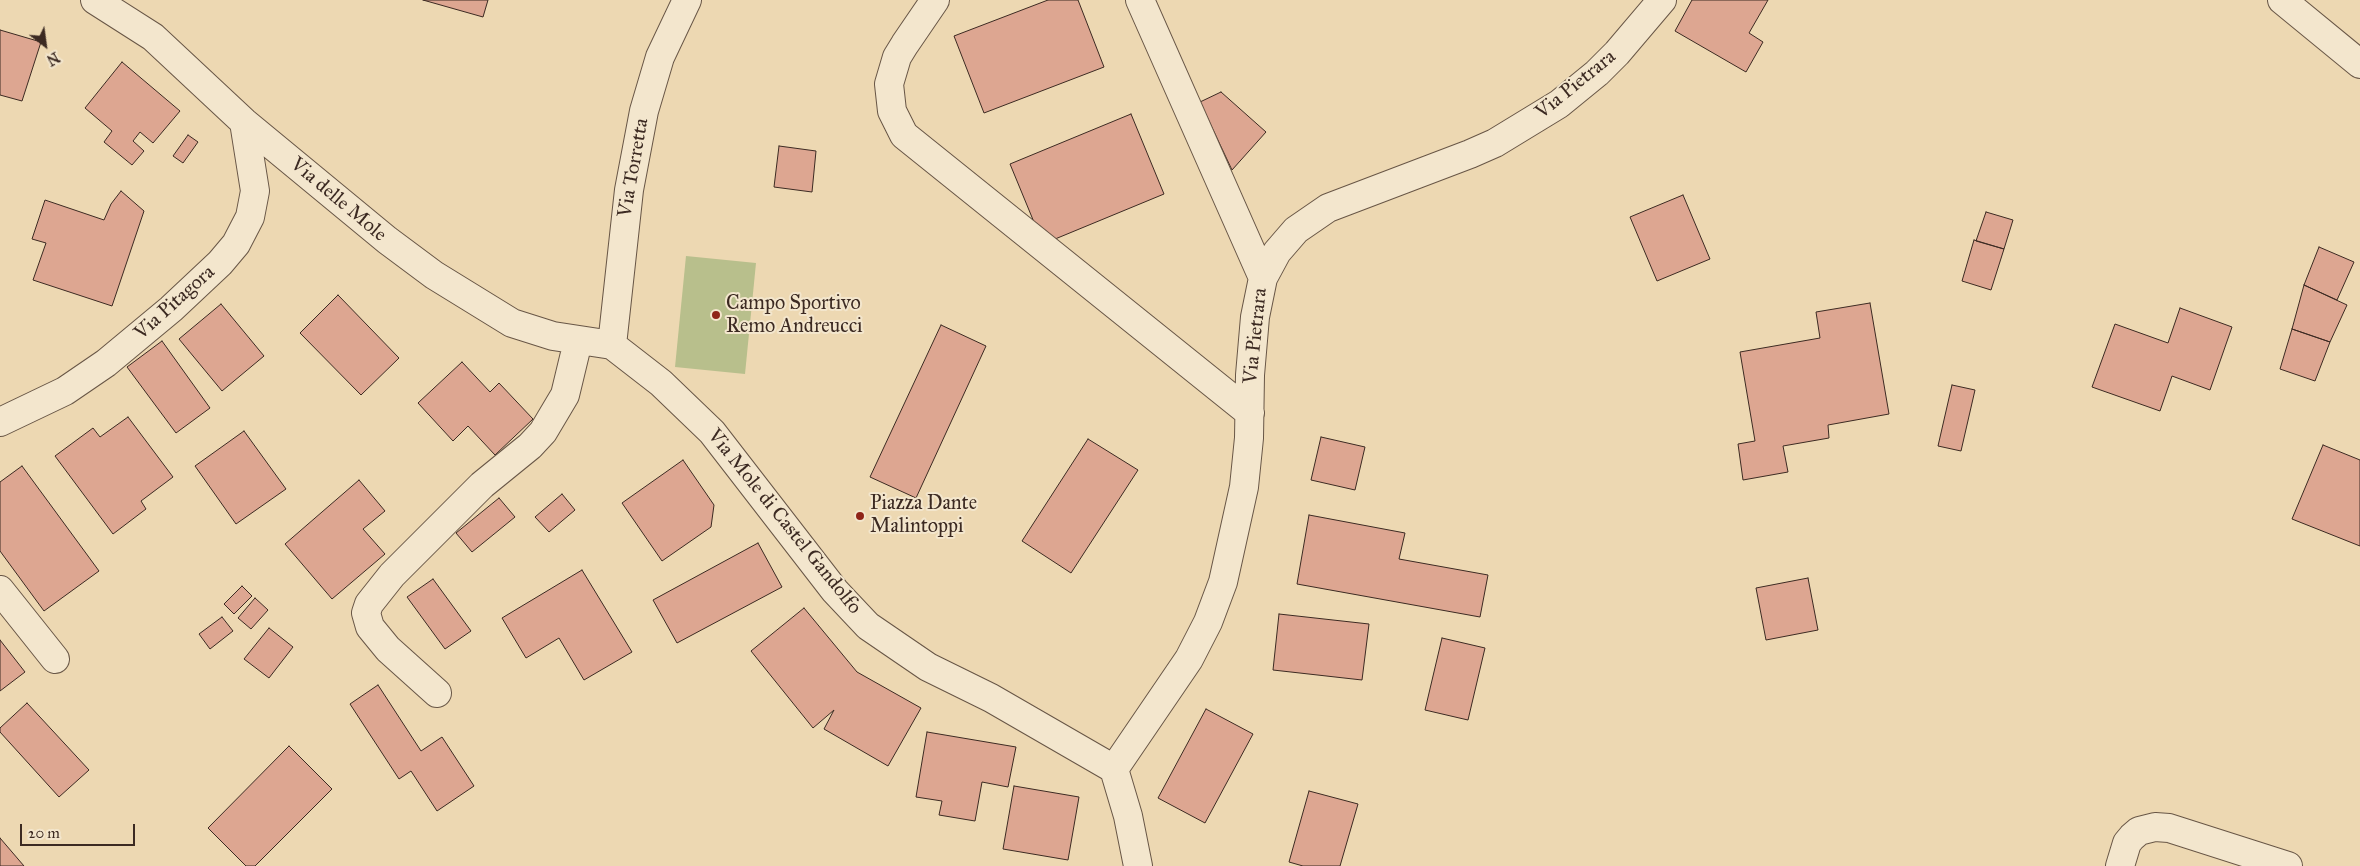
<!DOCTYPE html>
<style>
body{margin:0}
#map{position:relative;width:2360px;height:866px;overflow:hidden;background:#edd8b2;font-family:"IM FELL Great Primer",serif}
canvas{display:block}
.north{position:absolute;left:20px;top:20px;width:50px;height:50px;-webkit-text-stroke:4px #f3e6cd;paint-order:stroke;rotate:150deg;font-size:14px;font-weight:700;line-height:20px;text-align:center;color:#3c2a22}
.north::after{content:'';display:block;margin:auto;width:18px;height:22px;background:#3c2a22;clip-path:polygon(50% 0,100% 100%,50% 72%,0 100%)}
.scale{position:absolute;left:20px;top:824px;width:115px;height:22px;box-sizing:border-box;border:2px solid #3c2a22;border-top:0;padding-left:6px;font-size:15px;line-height:18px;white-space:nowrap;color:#3c2a22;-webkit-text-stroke:4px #f3e6cd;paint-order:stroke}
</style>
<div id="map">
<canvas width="2360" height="866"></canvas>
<div class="north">N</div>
<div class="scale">20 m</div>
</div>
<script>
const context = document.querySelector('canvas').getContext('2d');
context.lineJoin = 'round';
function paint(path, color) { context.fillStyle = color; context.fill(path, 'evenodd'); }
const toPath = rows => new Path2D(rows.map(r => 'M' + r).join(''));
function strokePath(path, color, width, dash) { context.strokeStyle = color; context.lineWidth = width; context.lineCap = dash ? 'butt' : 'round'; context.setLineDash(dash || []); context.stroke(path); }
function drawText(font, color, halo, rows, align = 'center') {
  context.font = font + ' "IM FELL Great Primer",serif'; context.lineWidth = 4; context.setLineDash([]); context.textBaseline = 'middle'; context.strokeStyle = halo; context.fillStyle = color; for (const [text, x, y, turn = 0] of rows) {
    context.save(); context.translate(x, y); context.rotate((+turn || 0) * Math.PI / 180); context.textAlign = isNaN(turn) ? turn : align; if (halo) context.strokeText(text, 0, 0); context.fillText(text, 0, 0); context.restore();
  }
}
const green = toPath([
 [686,256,756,263,745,374,675,367]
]);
const building = toPath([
 [423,0,488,0,483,17,423,0],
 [1048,0,1078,0,1104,67,984,113,954,36,1048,0],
 [1692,0,1768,0,1749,33,1763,42,1746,72,1675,31,1692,0],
 [0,30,41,42,22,101,0,95,0,30],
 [122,62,180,111,153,143,140,132,133,141,144,151,132,165,104,142,112,131,85,108,122,62],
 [1221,92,1266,132,1232,170,1200,102,1221,92],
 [1131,114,1164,194,1043,244,1010,164,1131,114],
 [188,135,198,142,183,163,173,156,188,135],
 [779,146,816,151,812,192,774,187,779,146],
 [121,191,144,211,112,306,33,280,46,243,32,239,45,200,104,220,111,204,121,191],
 [1683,195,1710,259,1657,281,1630,217,1683,195],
 [1986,212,2013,220,2004,249,1976,241,1986,212],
 [1974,240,2004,249,1991,290,1962,281,1974,240],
 [2319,247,2354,262,2337,300,2304,285,2319,247],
 [2304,285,2347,305,2330,342,2292,329,2304,285],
 [338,295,399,358,361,395,300,333,338,295],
 [1870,303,1889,414,1828,425,1829,438,1783,446,1788,472,1743,480,1738,444,1755,441,1740,352,1820,338,1816,312,1870,303],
 [221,304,264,356,222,391,179,339,221,304],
 [2180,308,2232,327,2210,390,2172,376,2160,411,2092,387,2115,324,2168,343,2180,308],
 [941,325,986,346,916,498,870,477,941,325],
 [2292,329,2330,342,2315,381,2280,369,2292,329],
 [162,341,210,408,176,433,127,367,162,341],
 [462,362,490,392,499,383,533,419,495,455,468,426,453,441,418,403,462,362],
 [1952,385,1975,390,1961,451,1938,446,1952,385],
 [128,417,173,477,141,501,146,509,113,534,55,456,93,428,100,437,128,417],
 [244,431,286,489,236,524,195,466,244,431],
 [1321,437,1365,447,1355,490,1311,480,1321,437],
 [1088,439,1138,470,1071,573,1022,541,1088,439],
 [2323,445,2360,460,2360,546,2292,519,2323,445],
 [683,460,714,505,711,527,662,561,622,503,683,460],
 [22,466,99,571,44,611,0,551,0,482,22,466],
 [359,480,385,511,363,529,385,554,332,599,285,544,359,480],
 [562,494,575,510,549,532,535,517,562,494],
 [499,498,515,517,472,552,456,533,499,498],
 [1309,515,1405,533,1399,559,1488,575,1480,617,1297,584,1309,515],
 [758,543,782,587,677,643,653,600,758,543],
 [582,570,632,652,584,680,559,638,526,658,502,618,582,570],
 [1808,578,1818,630,1766,640,1756,588,1808,578],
 [433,579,471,631,445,649,407,597,433,579],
 [242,586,252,596,234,614,224,604,242,586],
 [255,598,268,610,251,629,238,618,255,598],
 [804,608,857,672,921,708,888,766,824,729,834,710,813,728,751,651,804,608],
 [1279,614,1369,624,1362,680,1273,670,1279,614],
 [222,617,233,631,210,649,199,634,222,617],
 [269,628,293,647,269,678,244,659,269,628],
 [1442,638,1485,648,1468,720,1425,710,1442,638],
 [0,640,25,672,0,691,0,640],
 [378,685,421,751,442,737,474,786,437,811,411,771,399,779,350,704,378,685],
 [27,703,89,770,59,797,0,732,0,728,27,703],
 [1206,709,1253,734,1205,823,1158,798,1206,709],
 [927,732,1016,747,1008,787,982,782,975,821,939,815,942,801,916,797,927,732],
 [289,746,332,789,255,866,246,866,208,828,289,746],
 [1014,786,1079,797,1068,860,1003,849,1014,786],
 [1309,791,1358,804,1340,866,1303,866,1289,862,1309,791],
 [0,838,24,866,0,866,0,838]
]);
const minor = toPath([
 [95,0,153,37,244,122,387,240,434,275,512,323,553,336,612,345],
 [935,0,905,44,897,57,889,84,892,111,904,135,1250,413],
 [1140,0,1263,278],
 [2282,0,2360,64],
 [612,345,661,383,712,432,835,591,868,626,928,667,991,698,1114,769,1128,816,1138,866],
 [612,345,629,190,644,111,660,57,687,0],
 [0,422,65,391,106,363,171,309,220,263,236,244,250,217,255,191,244,122],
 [0,590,55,659],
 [437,693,388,649,370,627,366,613,369,604,392,575,482,485,530,446,543,432,565,395,578,341],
 [1114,769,1189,659,1208,622,1223,582,1244,487,1249,438,1250,375,1255,317,1263,278,1277,252,1296,230,1328,208,1470,154,1495,143,1559,104,1597,73,1617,53,1662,0],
 [2120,866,2127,843,2132,837,2139,831,2155,827,2169,828,2288,866]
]);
const markers = [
 [716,315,5,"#8f2418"],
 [860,516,5,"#8f2418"]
];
const streetNames = [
 ["Via Pietrara",1576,85,-39],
 ["Via Torretta",634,168,-80],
 ["Via delle Mole",338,200,40],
 ["Via Pitagora",175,303,-42],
 ["Via Pietrara",1256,336,-84],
 ["Via Mole di Castel Gandolfo",784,522,51]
];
const poiNames = [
 ["Campo Sportivo",726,304],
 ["Remo Andreucci",726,327],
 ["Piazza Dante",870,504],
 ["Malintoppi",870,527]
];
paint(green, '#b8bf8c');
paint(building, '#dda691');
strokePath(building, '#3c2a22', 1);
strokePath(minor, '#685646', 30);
strokePath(minor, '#f3e6cd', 28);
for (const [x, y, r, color] of markers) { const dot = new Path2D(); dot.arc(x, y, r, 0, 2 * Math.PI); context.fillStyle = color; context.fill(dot); strokePath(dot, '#f3e6cd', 2); }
drawText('20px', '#3c2a22', '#f3e6cd', streetNames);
drawText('20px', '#3c2a22', '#f3e6cd', poiNames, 'left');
</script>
